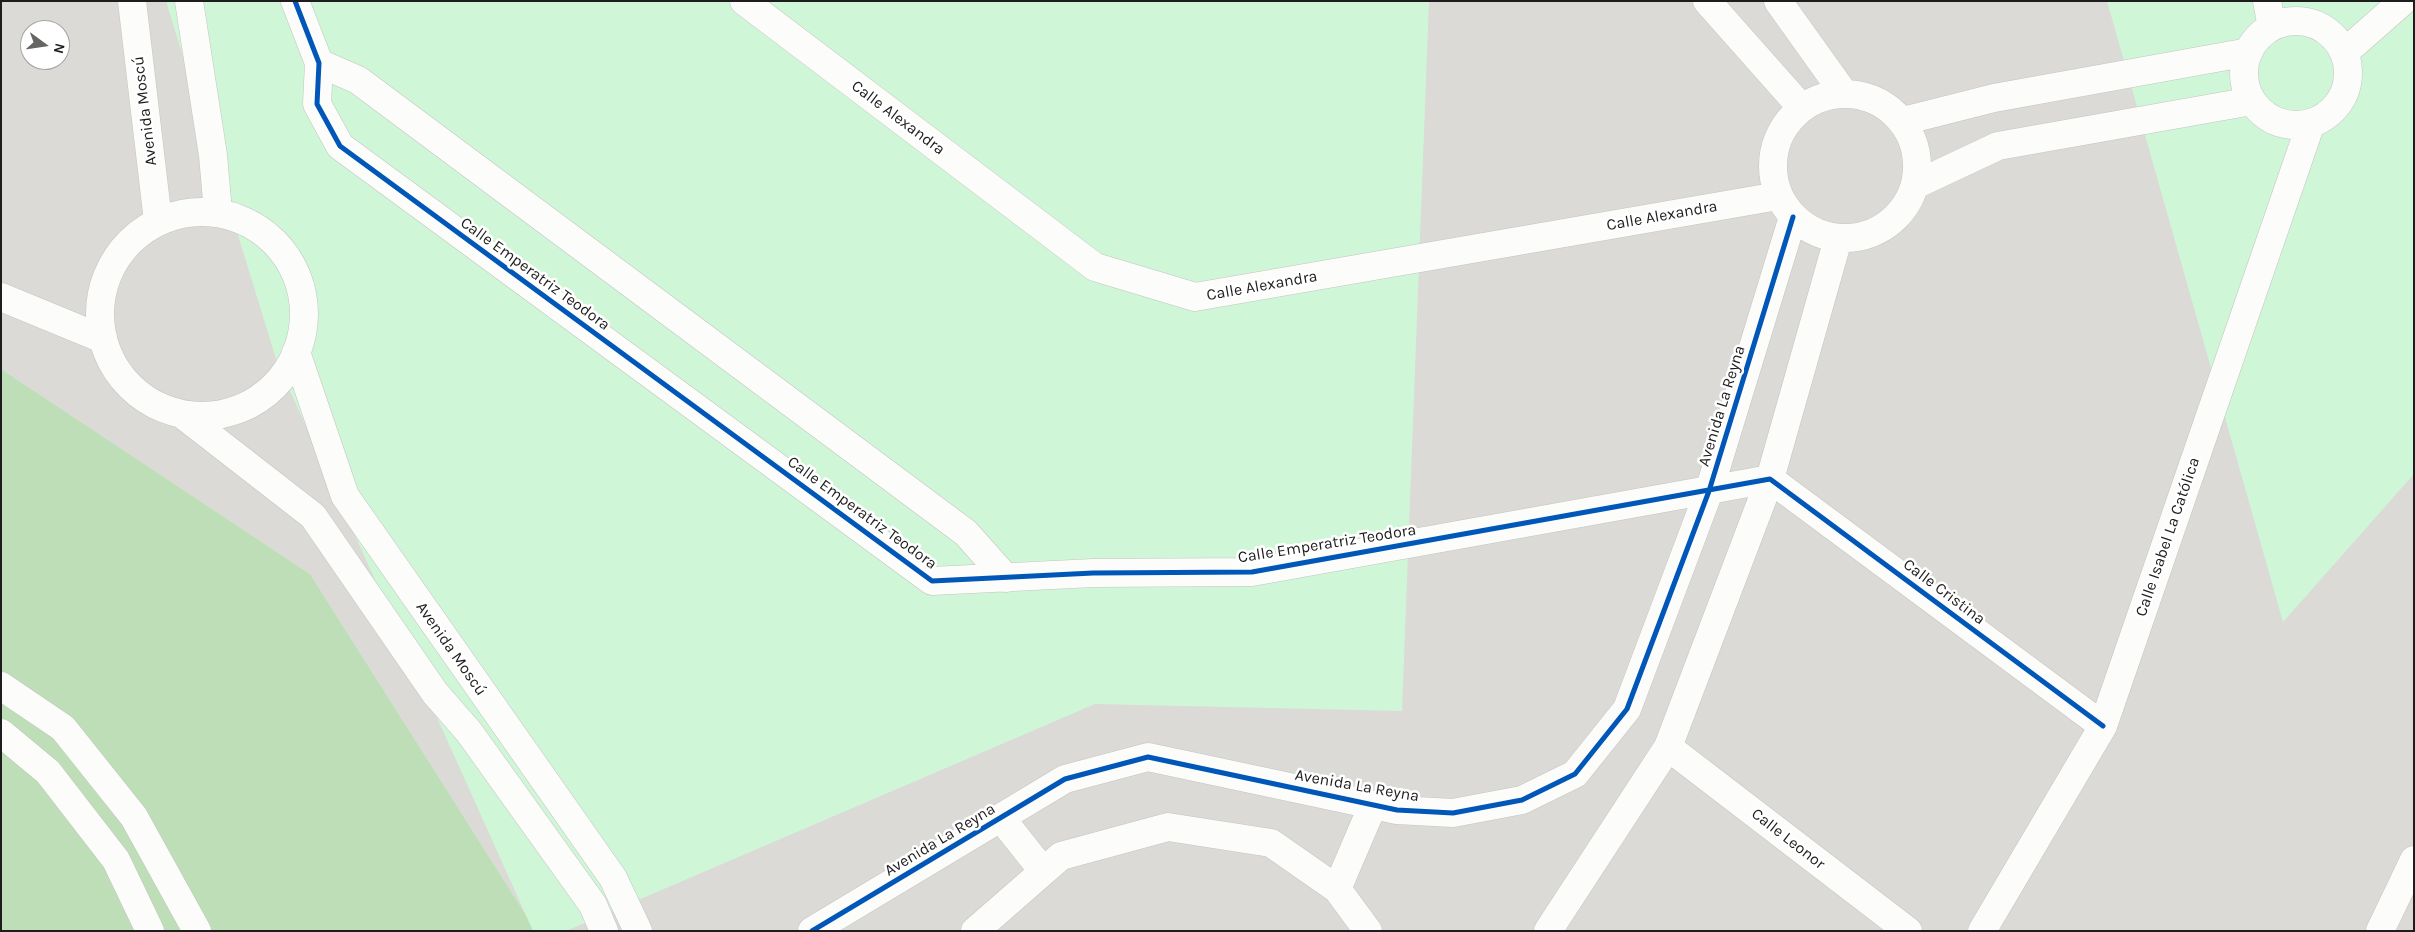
<!DOCTYPE html>
<meta charset="utf-8">
<style>
body{margin:0}
#map{position:relative;width:2415px;height:932px;overflow:hidden;background:#ecebe4;font-family:Karla,sans-serif}
canvas{display:block}
.frame{position:absolute;inset:0;border:2px solid #1d1d1d;pointer-events:none}
.north{position:absolute;left:20px;top:20px;width:50px;height:50px;box-sizing:border-box;background:#fff;border:1px solid #a5a5a5;border-radius:50%;rotate:104deg;font-size:14px;font-weight:700;line-height:20px;text-align:center;color:#1d1d1d}
.north::after{content:'';display:block;margin:auto;width:18px;height:22px;background:#656563;clip-path:polygon(50% 0,100% 100%,50% 72%,0 100%)}
</style>
<div id="map">
<canvas width="2415" height="932"></canvas>
<div class="frame"></div>
<div class="north">N</div>
</div>
<script>
const context = document.querySelector('canvas').getContext('2d');
context.lineJoin = 'round';
function paint(path, color) { context.fillStyle = color; context.fill(path, 'evenodd'); }
const toPath = rows => new Path2D(rows.map(r => 'M' + r).join(''));
function strokePath(path, color, width, dash) { context.strokeStyle = color; context.lineWidth = width; context.lineCap = dash ? 'butt' : 'round'; context.setLineDash(dash || []); context.stroke(path); }
function drawText(font, color, halo, rows, align = 'center') {
  context.font = font + ' Karla,sans-serif'; context.lineWidth = 5; context.setLineDash([]); context.textBaseline = 'middle'; context.strokeStyle = halo; context.fillStyle = color; for (const [text, x, y, turn = 0] of rows) {
    context.save(); context.translate(x, y); context.rotate((+turn || 0) * Math.PI / 180); context.textAlign = isNaN(turn) ? turn : align; if (halo) context.strokeText(text, 0, 0); context.fillText(text, 0, 0); context.restore();
  }
}
const residential = toPath([
 [1,1,2414,1,2414,931,536,931,310,574,1,369],
 [30,30,60,30,60,60,30,60]
]);
const forest = toPath([
 [1,369,310,574,536,931,1,931]
]);
const park = toPath([
 [166,1,1429,1,1402,711,1095,704,566,931,533,931,277,362],
 [2107,1,2414,1,2414,474,2283,622]
]);
const minor = toPath([
 [295,1,319,63,317,104,340,146,932,581,1093,573,1252,572,1770,479,2103,726],
 [744,1,1095,267,1195,297,1778,196],
 [1707,1,1801,107],
 [1778,1,1843,92],
 [2267,1,2272,27],
 '2244 73a52 52 0 1 1 104 0a52 52 0 1 1-104 0Z',
 [2344,53,2403,1],
 [319,63,358,80,966,533,1006,578],
 '1773 166a72 72 0 1 1 144 0a72 72 0 1 1-144 0Z',
 [1903,121,1994,98,2249,52],
 [1915,185,1998,146,2252,101],
 [1,297,103,339],
 [1,686,63,728,134,817,197,931],
 [1,733,48,772,116,860,150,931],
 [1668,747,1908,931],
 [1001,818,1043,871],
 [1337,889,1373,805],
 [812,931,1065,779,1148,757,1397,810,1453,813,1522,800,1575,774,1627,709,1709,491,1793,217],
 [975,931,1061,856,1168,827,1271,843,1337,889,1368,931],
 [1548,931,1668,747,1770,479,1838,239],
 [1982,931,2103,726,2311,123],
 [2380,931,2414,860]
]);
const tertiary = toPath([
 [132,1,158,221],
 [189,1,213,155,218,212],
 '100 314a102 102 0 1 1 204 0a102 102 0 1 1-204 0Z',
 [296,352,345,496,613,878,638,931],
 [183,415,313,516,435,693,469,732,593,905,604,931]
]);
const cycleway = toPath([
 [295,1,319,63,317,104,340,146,932,581,1093,573,1252,572,1770,479,2103,726],
 [812,931,1065,779,1148,757,1397,810,1453,813,1522,800,1575,774,1627,709,1709,491,1793,217]
]);
const streetNames = [
 ["Avenida Moscú",145,111,-97],
 ["Calle Alexandra",898,118,37],
 ["Calle Alexandra",1662,216,-10],
 ["Calle Emperatriz Teodora",535,274,36],
 ["Calle Alexandra",1262,286,-10],
 ["Avenida La Reyna",1722,406,-73],
 ["Calle Emperatriz Teodora",862,513,36],
 ["Calle Isabel La Católica",2168,537,-71],
 ["Calle Emperatriz Teodora",1327,544,-9],
 ["Calle Cristina",1944,592,37],
 ["Avenida Moscú",451,649,55],
 ["Avenida La Reyna",1357,786,10],
 ["Calle Leonor",1788,839,38],
 ["Avenida La Reyna",940,840,-31]
];
paint(residential, '#dbdad6');
paint(forest, '#bddeb7');
paint(park, '#d0f6d8');
strokePath(minor, '#c4c4c1', 29);
strokePath(tertiary, '#c4c4c1', 29);
strokePath(minor, '#fcfcfb', 28);
strokePath(tertiary, '#fcfcfb', 28);
strokePath(cycleway, '#0057b8', 5);
drawText('16px', '#1d1d1d', '#fff', streetNames);
</script>
